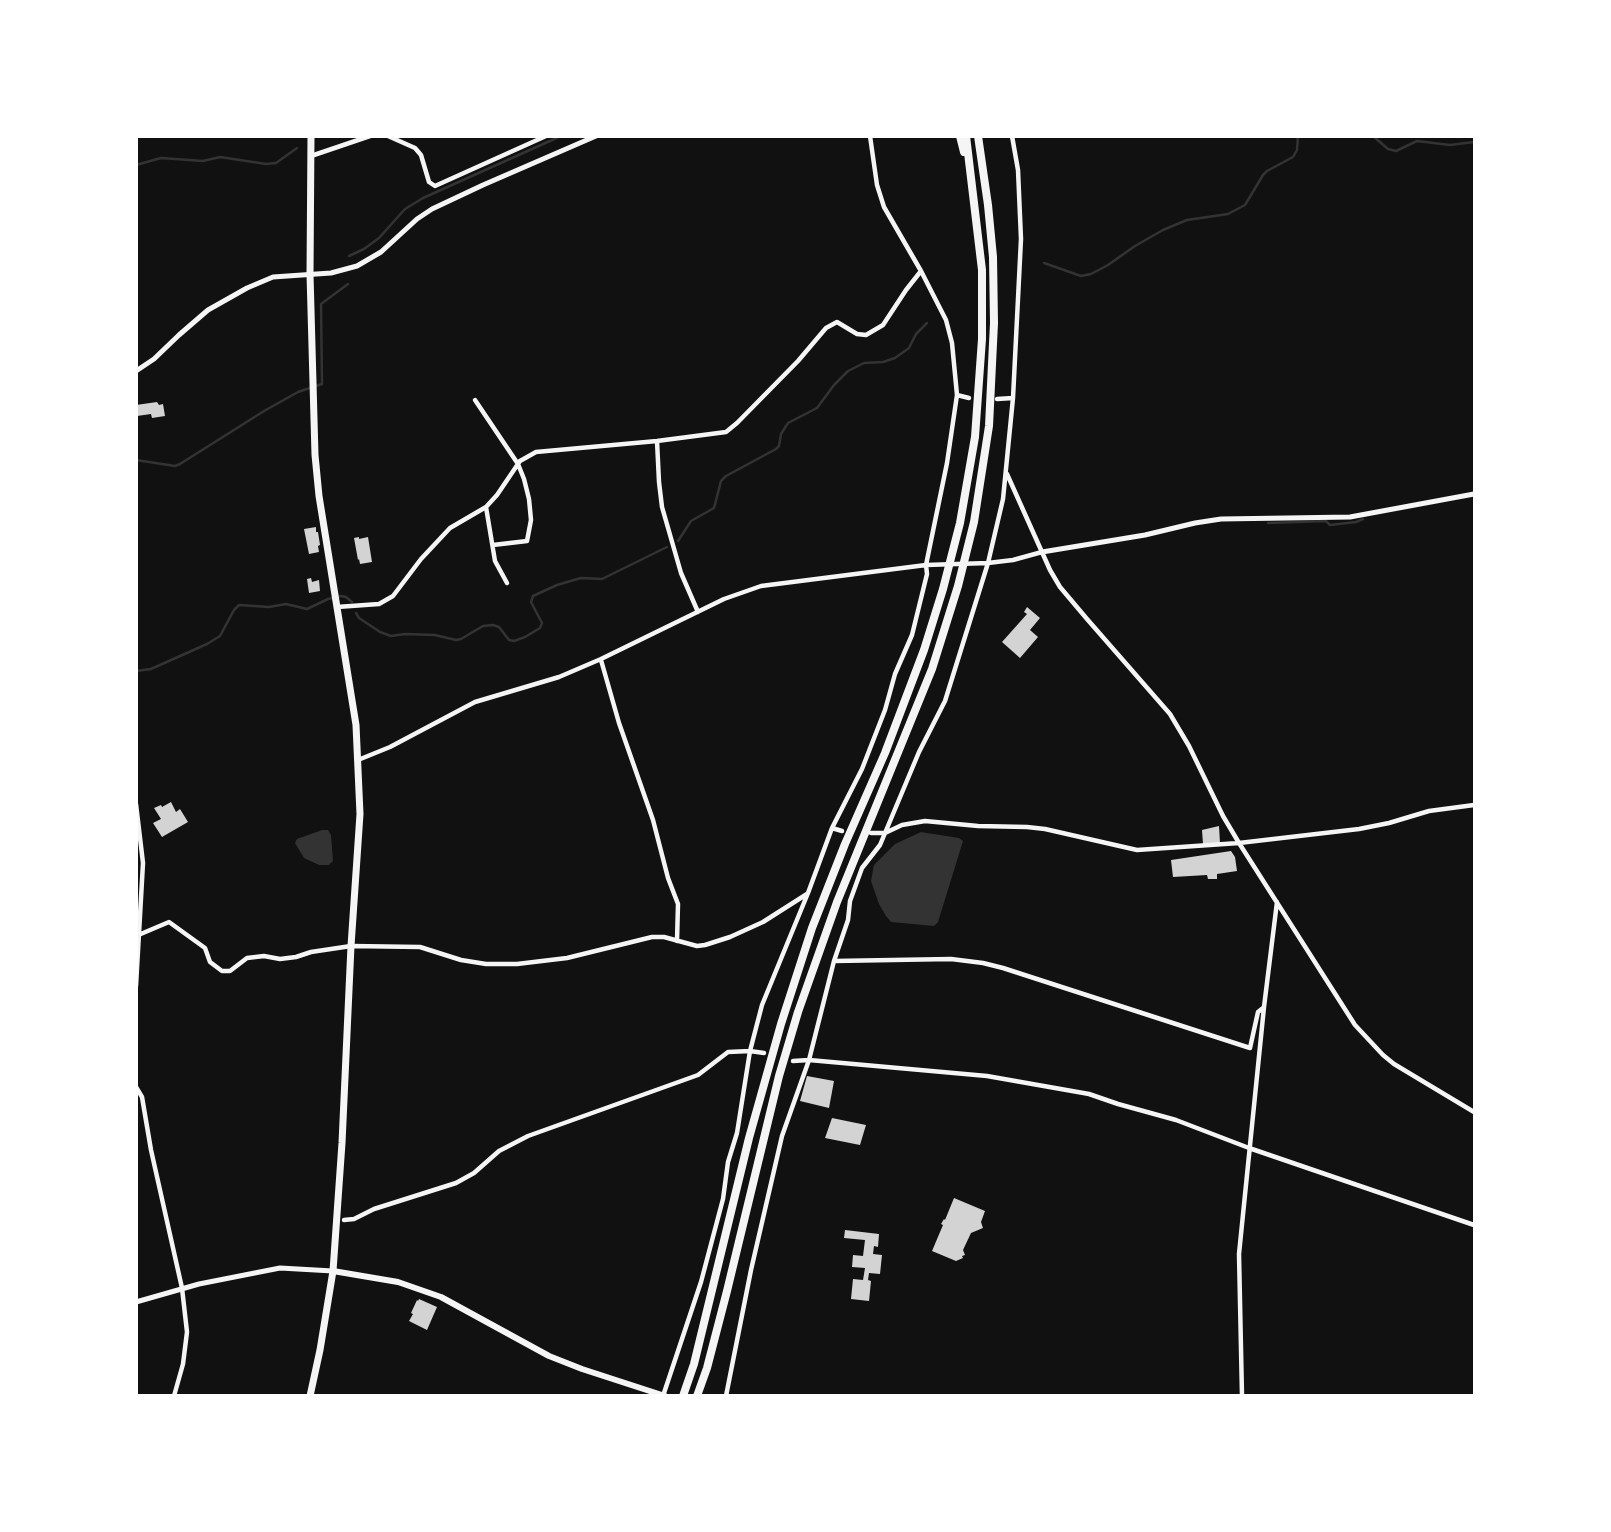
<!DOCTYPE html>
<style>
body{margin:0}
#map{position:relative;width:1611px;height:1532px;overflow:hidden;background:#111;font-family:Overpass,sans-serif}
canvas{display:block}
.frame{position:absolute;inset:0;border:138px solid #fff;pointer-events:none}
</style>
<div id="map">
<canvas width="1611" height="1532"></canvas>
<div class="frame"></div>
</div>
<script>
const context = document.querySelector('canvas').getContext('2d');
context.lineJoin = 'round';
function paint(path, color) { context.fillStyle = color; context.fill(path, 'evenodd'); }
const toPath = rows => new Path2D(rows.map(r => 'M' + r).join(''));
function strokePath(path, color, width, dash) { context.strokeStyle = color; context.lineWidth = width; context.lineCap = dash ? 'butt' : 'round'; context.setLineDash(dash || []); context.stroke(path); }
const water = toPath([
 [322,830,328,830,331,835,333,861,329,865,319,865,304,858,295,843,297,839],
 [921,832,959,838,963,841,938,922,934,926,891,922,886,916,879,904,871,881,874,865,895,844]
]);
const stream = toPath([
 [1373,136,1388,149,1396,151,1417,141,1450,145,1474,142],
 [136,165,161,158,203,161,220,157,266,164,276,163,297,148],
 [349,256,364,249,379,238,405,209,423,198,561,136],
 [1044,263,1081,276,1091,274,1108,265,1135,246,1163,230,1187,220,1228,214,1245,205,1263,175,1267,171,1293,157,1297,150,1298,136],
 [136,460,175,466,180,464,264,411,298,392,322,384,321,304,348,284],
 [1268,523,1326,521,1330,525,1356,522,1363,519],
 [678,541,691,521,714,508,721,481,726,476,776,449,779,446,781,434,788,423,817,408,834,385,848,371,864,363,883,362,895,358,909,348,916,334,927,323],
 [356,613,359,618,380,632,391,636,405,634,435,635,456,640,461,639,483,626,493,625,499,627,509,640,514,641,525,637,540,628,542,623,531,602,533,596,557,585,581,578,602,579,667,547],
 [136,671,151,669,207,644,220,636,234,610,239,605,269,607,286,604,307,609,328,599,341,596,346,597,352,602]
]);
const building = toPath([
 [157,402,159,405,163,404,165,416,152,418,151,414,137,416,136,405],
 [316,527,316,532,318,532,320,545,318,546,319,552,309,554,304,529],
 [359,537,359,539,368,537,372,562,360,564,359,559,358,560,354,538],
 [311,578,312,582,319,580,320,591,309,593,307,579],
 [1027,607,1040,618,1030,630,1038,637,1020,658,1002,642,1027,614,1024,612],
 [171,802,176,812,180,809,188,822,162,837,153,823,161,819,154,808,161,805,162,807],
 [1219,826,1220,843,1203,844,1202,830],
 [1231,851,1235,857,1237,871,1217,874,1217,879,1208,879,1207,875,1173,877,1171,860],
 [807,1076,834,1081,829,1108,800,1101],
 [832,1118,866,1125,860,1145,825,1138],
 [954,1198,985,1211,981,1222,983,1228,971,1233,963,1250,965,1255,962,1256,963,1258,956,1261,932,1251,943,1225,941,1224,944,1219,945,1220],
 [845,1230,879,1234,878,1247,874,1246,873,1254,882,1255,880,1274,869,1273,868,1280,871,1281,869,1301,851,1299,853,1279,863,1280,865,1268,852,1267,853,1255,863,1256,865,1240,844,1238],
 [419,1299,437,1307,427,1330,409,1321,413,1314,411,1313,417,1300,418,1301]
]);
const minor = toPath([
 [388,136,415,148,421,155,429,182,435,186,546,136],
 [311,156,370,136],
 [957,395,969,398],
 [997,399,1013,398],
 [475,400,518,464,524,479,529,499,531,520,527,541,493,545],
 [657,441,659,482,662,507,681,573,698,612],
 [1007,474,1050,570,1060,587,1087,619,1170,714,1189,746,1223,816,1239,843,1355,1025,1383,1055,1394,1064,1474,1112],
 [486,507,495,561,507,583],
 [337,607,379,604,393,596,421,559,450,528,486,507,497,495,520,461,536,452,657,441,726,432,737,423,798,361,826,328,837,322,857,334,866,335,883,325,906,290,921,271],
 [601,660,619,723,653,820,668,878,678,904,677,941],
 [358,760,390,747,475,702,559,677,601,659,724,599,761,586,926,565,988,563,1013,560,1042,552],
 [136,804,143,863,136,986],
 [832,828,842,831],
 [871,833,885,833,902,825,925,821,978,826,1027,827,1045,829,1137,850,1239,843,1359,829,1389,823,1429,811,1474,805],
 [136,936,169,922,205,948,210,962,222,971,230,971,247,958,264,956,280,959,296,957,311,952,351,946,420,947,461,960,486,964,517,964,567,958,652,937,664,937,697,946,705,945,730,937,763,922,807,894],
 [834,961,951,959,983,963,1003,968,1250,1048,1258,1012,1263,1008],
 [793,1061,809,1060,987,1076,1089,1094,1118,1104,1176,1120,1249,1148,1474,1225],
 [136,1087,142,1097,151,1150,182,1288,187,1332,183,1364,174,1396],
 [344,1220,354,1219,374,1209,456,1183,474,1173,499,1151,528,1136,698,1075,728,1052,750,1051,764,1053],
 [663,1396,701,1282,723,1199,728,1162,737,1133,750,1051,762,1005,808,893,832,828,862,769,885,710,895,674,912,635,927,574,926,565,947,463,957,395,952,343,946,320,921,271,884,207,877,185,870,136],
 [726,1396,751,1270,782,1136,809,1060,834,961,848,920,850,901,862,868,880,845,919,752,945,701,988,563,1003,499,1013,398,1021,239,1018,170,1012,136],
 [1242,1396,1239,1254,1264,1007,1277,902]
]);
const tertiary = toPath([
 [136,371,154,359,179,335,208,310,247,288,273,277,331,273,357,266,381,252,417,219,432,209,483,185,596,136],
 [1042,552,1145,535,1195,523,1221,519,1350,517,1474,494],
 [136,1302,199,1284,280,1268,333,1271]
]);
const secondary = toPath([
 [333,1271,398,1282,441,1297,549,1356,582,1369,665,1396]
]);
const trunk = toPath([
 [310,1396,320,1350,333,1271,342,1143,351,946,360,814,356,725,319,496,315,455,310,274,311,136]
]);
const motorway = toPath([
 [960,136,964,152],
 [683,1396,694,1364,749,1138,781,1024,812,928,845,844,885,753,924,650,943,589,960,523,975,437,982,339,982,270,966,136],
 [697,1396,707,1368,727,1291,779,1076,798,1012,837,902,932,669,958,586,974,522,989,426,994,323,993,257,988,205,978,136]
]);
paint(water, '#333');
strokePath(stream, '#333', 2.5);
paint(building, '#d3d3d3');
strokePath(minor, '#f5f5f5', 4.5);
strokePath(tertiary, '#f5f5f5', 5);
strokePath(secondary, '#f5f5f5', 6);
strokePath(trunk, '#f5f5f5', 7);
strokePath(motorway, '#f5f5f5', 8);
</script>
